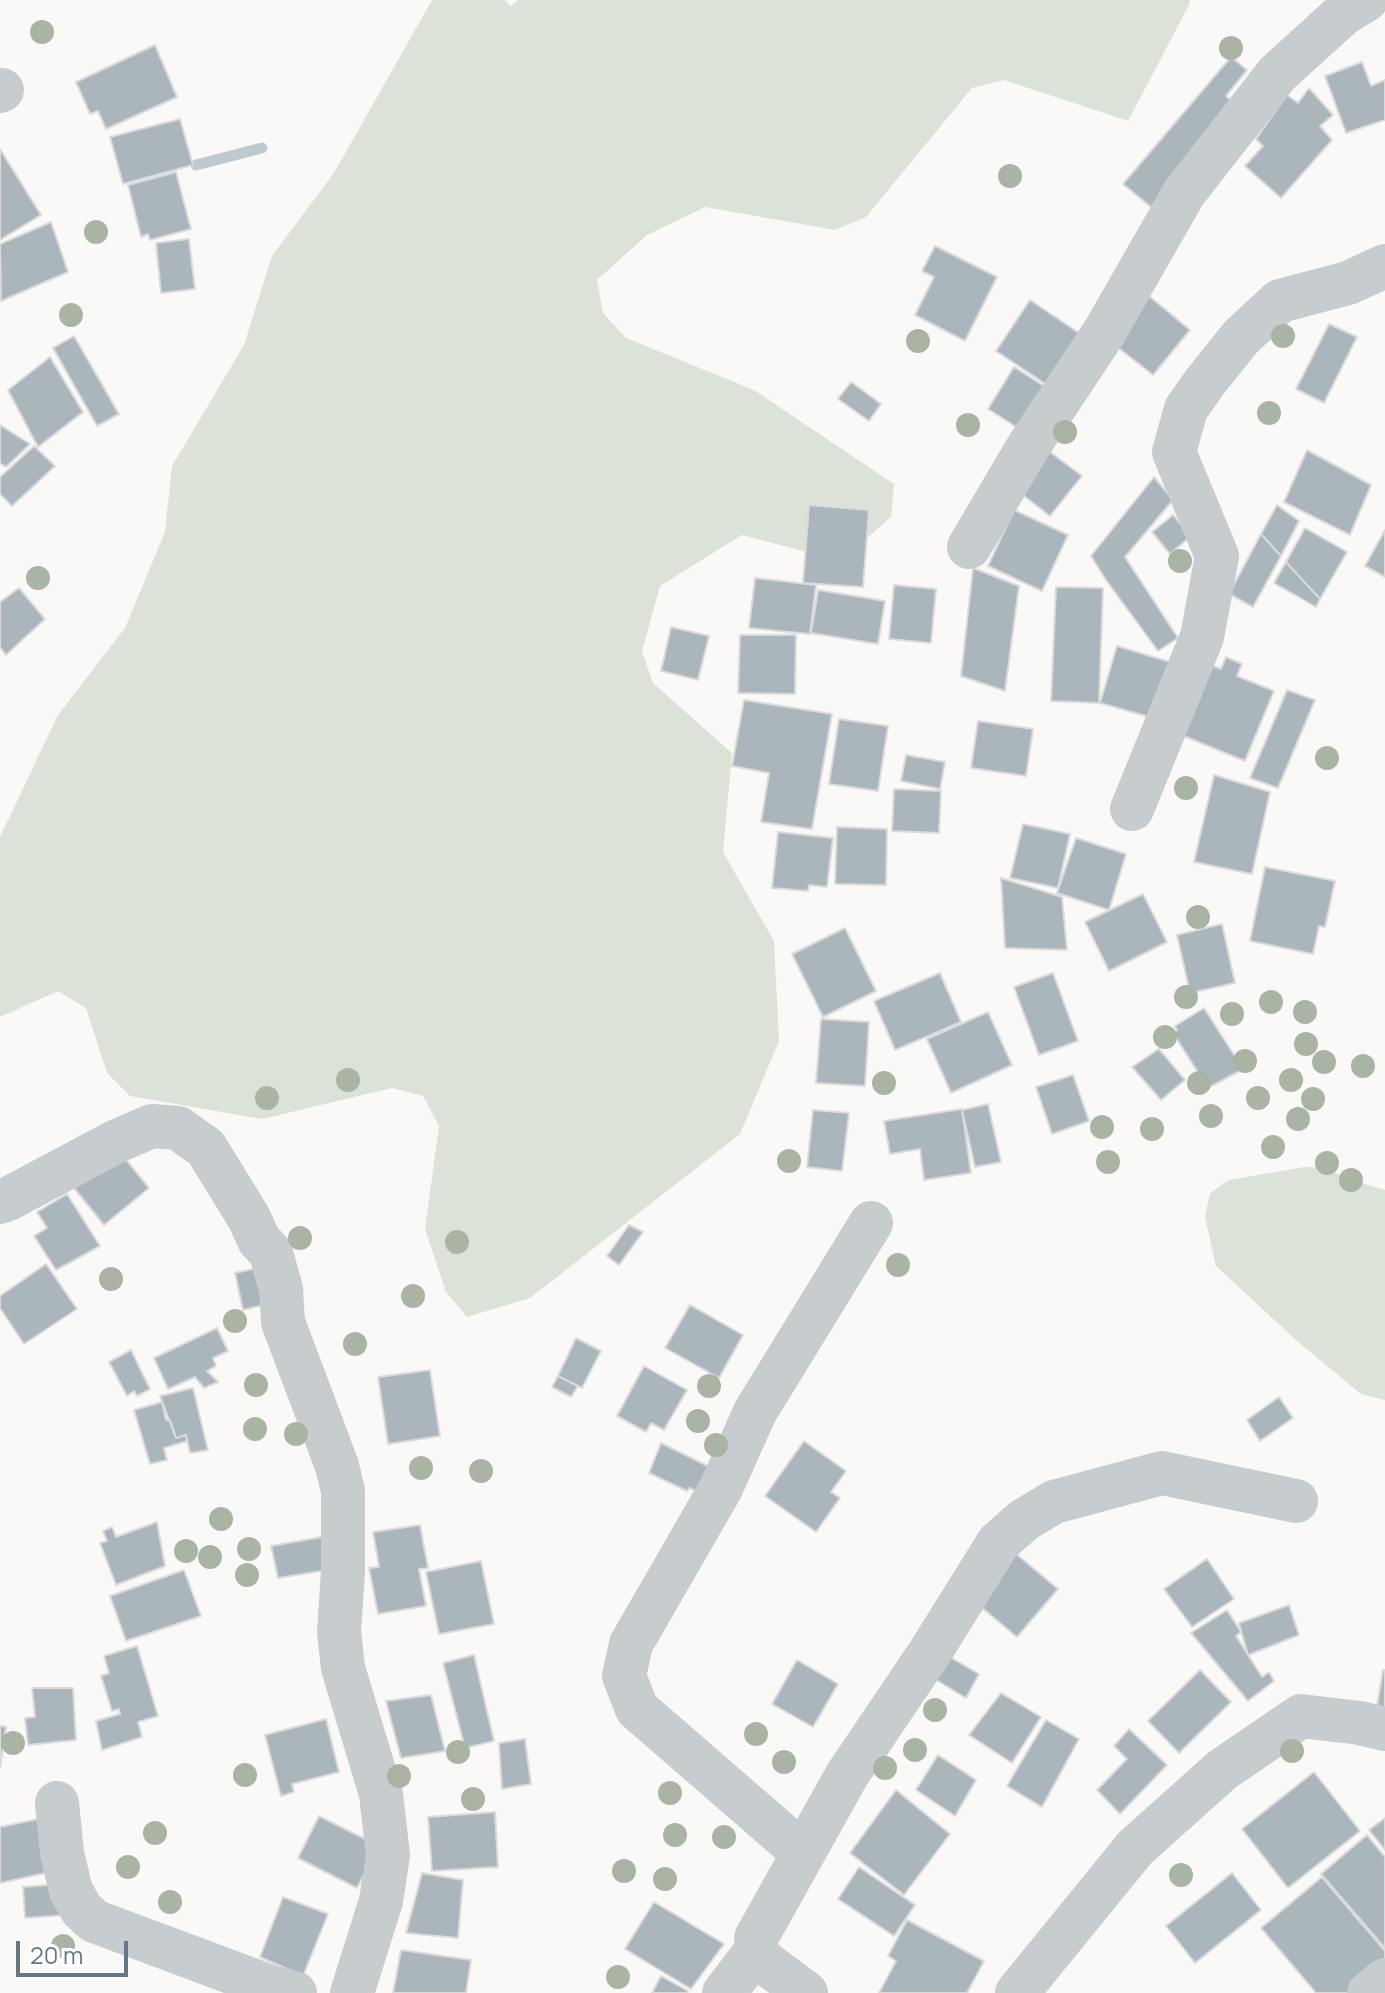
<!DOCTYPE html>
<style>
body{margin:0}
#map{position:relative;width:1385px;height:1993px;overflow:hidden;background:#faf9f7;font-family:Manrope,sans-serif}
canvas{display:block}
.scale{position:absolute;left:16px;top:1941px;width:112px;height:36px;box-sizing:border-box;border:4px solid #627984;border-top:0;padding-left:10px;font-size:24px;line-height:28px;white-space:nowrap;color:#627984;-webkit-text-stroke:6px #fff;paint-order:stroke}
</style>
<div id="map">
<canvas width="1385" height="1993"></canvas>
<div class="scale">20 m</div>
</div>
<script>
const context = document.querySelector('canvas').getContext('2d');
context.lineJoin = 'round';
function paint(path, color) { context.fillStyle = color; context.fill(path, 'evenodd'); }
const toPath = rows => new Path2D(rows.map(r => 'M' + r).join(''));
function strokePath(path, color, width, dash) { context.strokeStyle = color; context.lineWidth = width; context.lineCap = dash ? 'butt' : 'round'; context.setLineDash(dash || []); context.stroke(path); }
const green = toPath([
 [432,0,504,0,511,6,518,0,1189,0,1190,3,1128,121,1004,80,972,88,866,217,835,230,705,207,647,235,597,280,603,313,626,338,754,390,894,484,891,517,841,561,742,535,660,586,642,651,653,683,732,753,723,852,774,941,779,1041,740,1134,530,1298,467,1317,446,1292,425,1229,439,1126,423,1096,392,1088,262,1119,130,1096,107,1073,86,1008,58,991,0,1017,0,837,58,715,125,628,165,532,172,466,244,345,272,256,334,173],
 [1304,1167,1324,1168,1351,1180,1385,1190,1385,1400,1361,1394,1297,1341,1216,1266,1205,1217,1210,1193,1229,1180]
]);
const stream = toPath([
 [196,165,262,148]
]);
const building = toPath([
 [155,45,177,97,106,129,98,111,90,114,76,82,155,45],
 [1231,57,1247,70,1226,96,1240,108,1151,207,1123,184,1231,57],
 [1362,62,1371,86,1385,80,1385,120,1346,133,1325,76,1362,62],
 [1309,88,1333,115,1320,126,1332,140,1281,198,1245,166,1263,146,1256,139,1287,95,1298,103,1309,88],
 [180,119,193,165,123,184,110,137,180,119],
 [0,149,41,215,0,240,0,149],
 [176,172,191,229,150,240,148,234,141,237,128,185,176,172],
 [51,222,68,272,1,301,0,244,51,222],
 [189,239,195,289,161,293,156,243,189,239],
 [935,246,997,277,965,341,915,315,934,277,922,271,935,246],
 [1149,296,1190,330,1153,375,1111,342,1149,296],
 [1030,300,1085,337,1050,387,996,351,1030,300],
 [1329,324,1357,337,1324,403,1296,389,1329,324],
 [74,336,119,414,97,426,53,348,74,336],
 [50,357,83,412,38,447,8,390,50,357],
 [1014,367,1052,391,1026,433,988,409,1014,367],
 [851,382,881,404,869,421,838,399,851,382],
 [0,425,30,444,6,467,0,463,0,425],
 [34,446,55,466,12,506,0,494,0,477,34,446],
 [1046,449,1082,476,1050,516,1015,489,1046,449],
 [1307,450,1371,485,1350,535,1284,502,1307,450],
 [1154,477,1173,500,1125,557,1178,638,1158,651,1106,580,1091,556,1154,477],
 [809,505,869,510,863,587,803,583,809,505],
 [1277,505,1299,521,1281,556,1261,534,1277,505],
 [1014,510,1068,535,1042,591,988,566,1014,510],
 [1173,515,1191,536,1170,554,1152,532,1173,515],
 [1305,528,1347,552,1320,599,1286,562,1305,528],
 [1385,530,1385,577,1365,566,1385,530],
 [1261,534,1281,556,1253,607,1229,594,1261,534],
 [1286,562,1320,599,1316,607,1274,583,1286,562],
 [973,568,1019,586,1005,691,961,676,973,568],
 [755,578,816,585,810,634,749,628,755,578],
 [894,585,936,589,931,643,889,639,894,585],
 [1056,587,1103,588,1099,703,1051,701,1056,587],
 [19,588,45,619,6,655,0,647,0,602,19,588],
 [818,590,885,601,878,644,811,633,818,590],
 [671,627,709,636,698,680,661,671,671,627],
 [740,635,796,635,795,694,738,693,740,635],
 [1117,646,1177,664,1160,720,1100,703,1117,646],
 [1226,657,1242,664,1237,676,1274,691,1245,761,1174,732,1203,662,1221,669,1226,657],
 [1287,690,1315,700,1278,788,1250,778,1287,690],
 [744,700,832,714,812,829,761,822,769,773,732,766,744,700],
 [839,719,888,726,878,791,829,784,839,719],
 [978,721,1033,729,1026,776,971,768,978,721],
 [906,755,945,762,940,789,901,781,906,755],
 [1214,775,1270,792,1252,874,1194,862,1214,775],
 [894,789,941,791,939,833,892,831,894,789],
 [1023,824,1070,834,1058,888,1010,878,1023,824],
 [837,827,887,829,886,885,835,884,837,827],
 [778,832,833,838,827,887,809,885,808,891,772,888,778,832],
 [1076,838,1126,854,1109,910,1057,893,1076,838],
 [1265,867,1335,881,1325,927,1319,926,1313,954,1250,941,1265,867],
 [1001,878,1062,897,1067,950,1005,948,1001,878],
 [1143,894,1167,942,1109,971,1085,922,1143,894],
 [1222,924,1235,983,1190,993,1177,935,1222,924],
 [845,928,876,991,823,1017,792,954,845,928],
 [940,973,961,1022,895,1050,874,1001,940,973],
 [1053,973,1078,1041,1039,1055,1014,987,1053,973],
 [1204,1008,1243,1069,1208,1088,1173,1033,1177,1030,1175,1026,1204,1008],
 [988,1012,1012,1065,951,1093,927,1039,988,1012],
 [821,1019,869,1022,865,1086,816,1083,821,1019],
 [1159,1049,1185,1080,1161,1100,1132,1067,1159,1049],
 [1073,1075,1089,1121,1052,1134,1036,1087,1073,1075],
 [988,1104,1001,1162,975,1167,962,1110,988,1104],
 [962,1109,971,1173,924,1180,920,1149,890,1154,884,1121,962,1109],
 [813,1110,849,1113,842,1171,807,1167,813,1110],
 [119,1151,149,1188,104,1225,74,1188,119,1151],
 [67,1194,100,1246,56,1270,34,1236,47,1228,37,1212,67,1194],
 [629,1225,643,1232,619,1265,607,1256,629,1225],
 [46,1264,77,1309,24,1344,0,1308,0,1296,46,1264],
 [267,1266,275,1302,243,1310,235,1273,267,1266],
 [690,1305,743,1335,719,1378,665,1348,690,1305],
 [217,1328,228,1351,213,1358,216,1366,207,1371,218,1382,204,1388,195,1377,168,1389,154,1358,217,1328],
 [576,1338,601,1351,582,1388,558,1376,576,1338],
 [131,1350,150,1389,137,1396,134,1391,127,1396,109,1362,131,1350],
 [644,1366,687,1390,664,1430,651,1423,646,1432,617,1416,644,1366],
 [430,1370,440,1436,388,1444,378,1377,430,1370],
 [558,1376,578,1386,571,1397,552,1387,558,1376],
 [193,1388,208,1450,190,1453,186,1435,176,1438,160,1396,193,1388],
 [1279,1397,1293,1418,1260,1441,1247,1420,1279,1397],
 [162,1402,166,1420,170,1420,176,1438,186,1435,187,1441,164,1448,167,1460,150,1464,134,1410,162,1402],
 [804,1441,846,1471,831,1492,840,1498,816,1532,765,1496,804,1441],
 [661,1443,718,1471,707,1495,689,1488,687,1491,649,1473,661,1443],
 [157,1522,165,1566,116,1585,100,1543,107,1541,103,1531,112,1527,116,1537,157,1522],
 [420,1525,428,1568,419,1569,426,1606,378,1614,369,1568,379,1567,373,1532,420,1525],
 [333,1535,339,1568,278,1578,271,1546,333,1535],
 [1015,1553,1058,1589,1017,1637,975,1602,1015,1553],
 [1207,1559,1234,1599,1192,1627,1164,1589,1207,1559],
 [481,1561,494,1624,439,1634,426,1572,481,1561],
 [184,1570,201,1616,126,1641,110,1596,184,1570],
 [1289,1605,1299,1635,1248,1655,1239,1623,1289,1605],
 [1227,1610,1241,1632,1236,1636,1262,1677,1269,1672,1274,1681,1248,1701,1191,1633,1227,1610],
 [137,1646,158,1716,138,1722,142,1737,102,1750,96,1721,120,1714,119,1709,112,1711,101,1676,109,1673,104,1656,137,1646],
 [943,1653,979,1674,966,1698,928,1675,943,1653],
 [474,1655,494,1741,465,1748,443,1663,474,1655],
 [797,1660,838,1684,813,1727,772,1704,797,1660],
 [1200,1670,1231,1702,1179,1753,1148,1721,1200,1670],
 [1383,1670,1385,1670,1385,1707,1377,1706,1383,1670],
 [32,1688,73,1688,76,1740,28,1745,25,1718,35,1717,32,1688],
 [1001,1693,1041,1717,1012,1763,969,1735,1001,1693],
 [431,1695,445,1751,401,1758,386,1701,431,1695],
 [326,1719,339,1772,292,1784,294,1792,281,1796,265,1735,326,1719],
 [1046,1720,1079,1739,1042,1807,1007,1786,1046,1720],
 [0,1726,6,1727,0,1768,0,1726],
 [1129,1729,1167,1765,1120,1814,1097,1790,1127,1759,1114,1746,1129,1729],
 [525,1739,531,1784,502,1789,499,1743,525,1739],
 [938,1755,976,1780,955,1816,916,1790,938,1755],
 [1314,1772,1360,1831,1288,1888,1242,1829,1314,1772],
 [896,1790,950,1834,904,1895,850,1853,896,1790],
 [495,1812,498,1867,432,1871,428,1817,495,1812],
 [319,1816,379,1846,357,1888,298,1858,319,1816],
 [48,1817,59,1870,0,1883,0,1827,48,1817],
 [1385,1818,1385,1850,1369,1830,1385,1818],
 [1367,1835,1385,1857,1385,1948,1321,1874,1367,1835],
 [859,1867,915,1905,894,1936,838,1899,859,1867],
 [422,1873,463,1880,458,1938,406,1933,422,1873],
 [1232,1873,1261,1910,1195,1963,1166,1926,1232,1873],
 [1322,1877,1385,1951,1385,1965,1352,1993,1316,1993,1261,1928,1322,1877],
 [63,1884,66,1915,25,1918,23,1887,63,1884],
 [283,1897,328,1914,303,1976,260,1957,283,1897],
 [654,1902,724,1944,691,1989,625,1949,654,1902],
 [907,1920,984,1961,967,1993,879,1993,896,1961,888,1956,907,1920],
 [401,1950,471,1960,466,1993,393,1993,401,1950],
 [661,1976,688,1991,687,1993,652,1993,661,1976]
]);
const minor = toPath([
 [0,91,2,90],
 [969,547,1028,447,1105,331,1184,193,1277,74,1343,14,1366,0],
 [1132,809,1202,637,1217,556,1174,452,1186,409,1205,382,1241,337,1280,301,1348,283,1385,266],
 [0,1202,8,1199,117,1141,152,1126,178,1128,206,1148,249,1218,259,1240,271,1253,281,1289,283,1322,321,1423,337,1466,343,1491,343,1571,339,1632,343,1668,381,1794,388,1855,381,1901,352,1993],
 [57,1803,62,1853,71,1891,82,1910,94,1921,271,1987,295,1993],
 [803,1853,637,1709,624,1676,631,1644,721,1488,755,1412,871,1223],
 [724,1993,757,1950],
 [806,1993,763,1961,757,1950,756,1938,847,1775,932,1649,998,1543,1024,1520,1054,1502,1162,1473,1296,1501],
 [1017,1993,1135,1848,1222,1770,1301,1716,1360,1723,1385,1729],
 [1369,1993,1385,1980]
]);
const trees = [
 [42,32],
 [1231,48],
 [1010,176],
 [96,232],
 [71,315],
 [1283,336],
 [918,341],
 [1269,413],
 [968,425],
 [1065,432],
 [1180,561],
 [38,578],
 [1327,758],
 [1186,788],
 [1198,917],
 [1186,997],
 [1271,1002],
 [1305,1012],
 [1232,1014],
 [1165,1037],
 [1306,1044],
 [1245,1061],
 [1324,1062],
 [1363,1066],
 [348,1080],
 [1291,1080],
 [884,1083],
 [1199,1083],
 [267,1098],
 [1258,1098],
 [1313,1099],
 [1211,1116],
 [1298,1119],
 [1102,1127],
 [1152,1129],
 [1273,1147],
 [789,1161],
 [1108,1162],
 [1327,1163],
 [1351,1180],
 [300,1238],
 [457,1242],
 [898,1265],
 [111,1279],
 [413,1296],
 [235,1321],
 [355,1344],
 [256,1385],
 [709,1386],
 [698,1421],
 [255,1429],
 [296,1434],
 [716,1445],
 [421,1468],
 [481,1471],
 [221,1519],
 [249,1549],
 [186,1551],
 [210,1557],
 [247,1575],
 [935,1710],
 [756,1734],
 [13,1743],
 [915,1750],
 [1292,1751],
 [458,1752],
 [784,1762],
 [885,1768],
 [245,1775],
 [399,1776],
 [670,1793],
 [473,1799],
 [155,1833],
 [675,1835],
 [724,1837],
 [128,1867],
 [624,1871],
 [1181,1875],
 [665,1879],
 [170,1902],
 [63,1946],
 [618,1977]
];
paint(green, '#dce2d8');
strokePath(stream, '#bdcbce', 11);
paint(building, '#aab6bb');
strokePath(building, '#dbdbd9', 2);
strokePath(minor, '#c7cccf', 44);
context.fillStyle = '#aab4a5';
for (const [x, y] of trees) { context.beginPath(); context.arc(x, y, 12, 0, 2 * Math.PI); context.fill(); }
</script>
